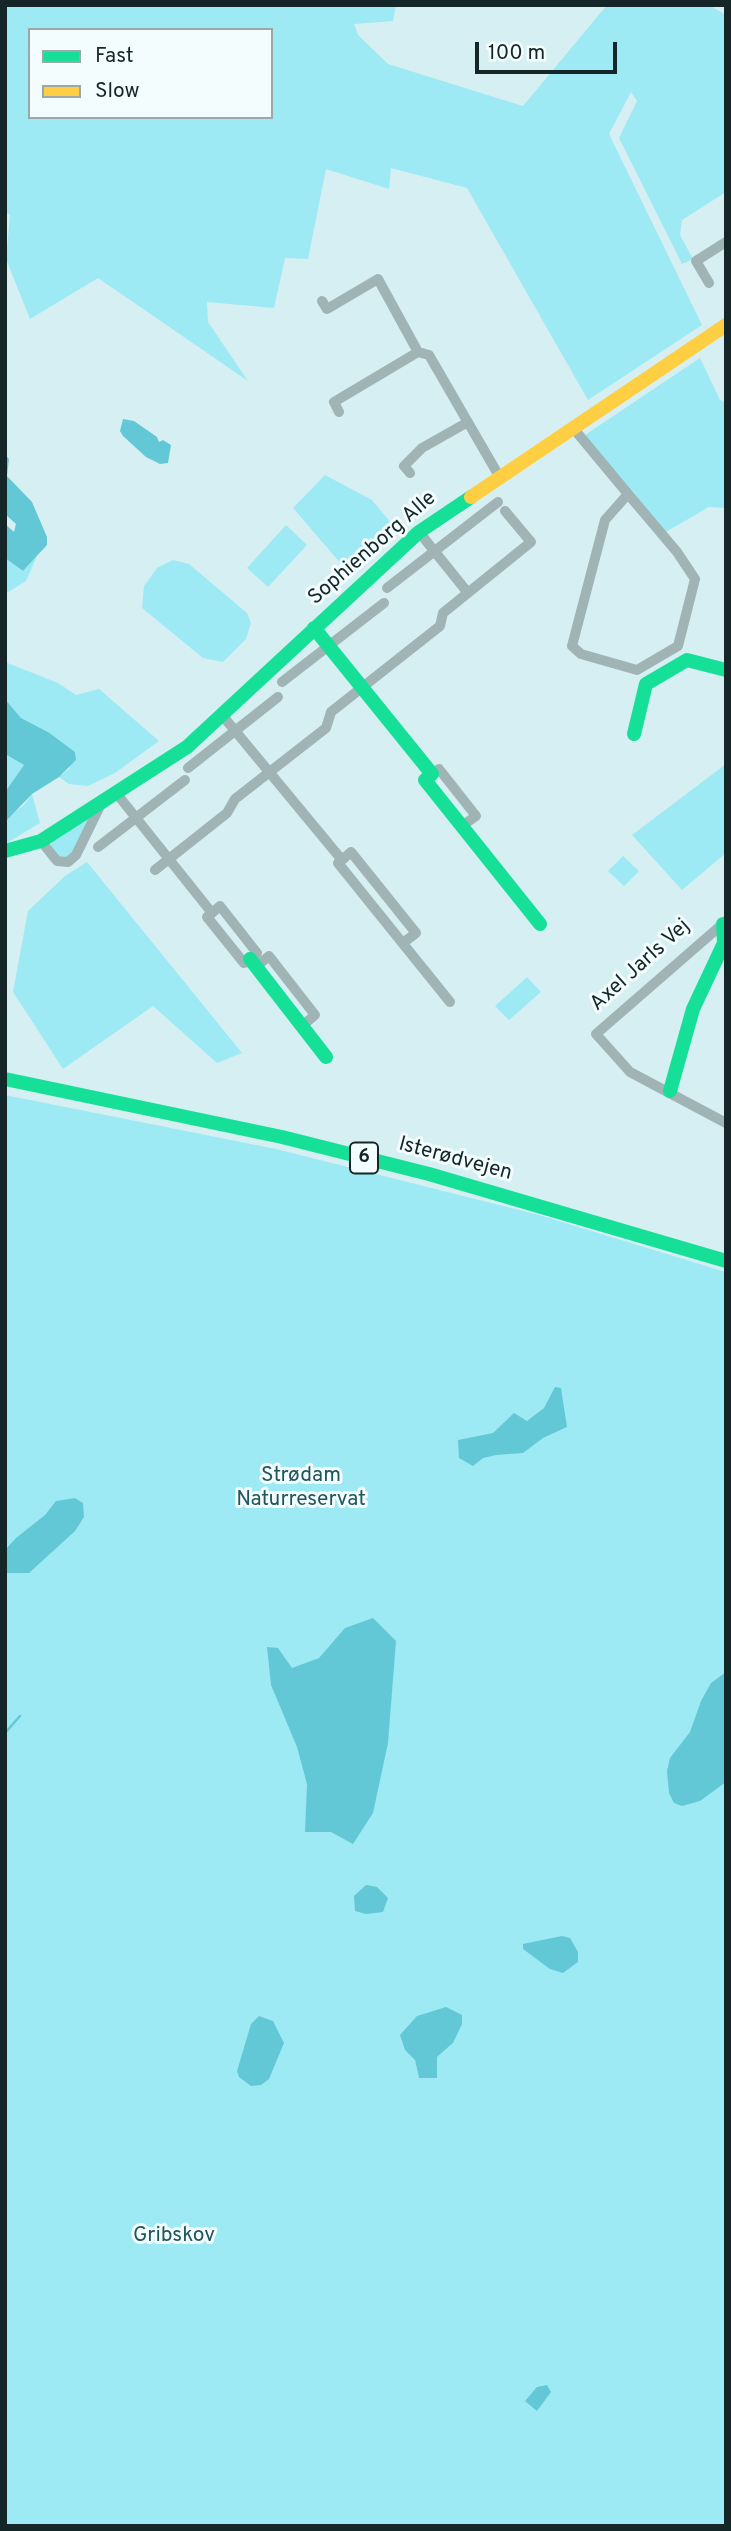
<!DOCTYPE html>
<meta charset="utf-8">
<style>
body{margin:0}
#map{position:relative;width:731px;height:2531px;overflow:hidden;background:#d6eff2;font-family:Overpass,sans-serif}
canvas{display:block}
.frame{position:absolute;inset:0;border:7px solid #152628;pointer-events:none}
.legend{position:absolute;left:28px;top:28px;width:245px;height:91px;box-sizing:border-box;background:#f4fdfe;border:2px solid #9ba7a8;margin:0;padding:9px 12px;list-style:none;font-size:21px;color:#152628}
.legend li{display:flex;align-items:center;gap:14px;height:35px}
.legend b{width:35px;border:2px solid #9ba7a8}
.scale{position:absolute;left:475px;top:42px;width:142px;height:32px;box-sizing:border-box;border:4px solid #152628;border-top:0;padding-left:9px;font-size:21px;line-height:24px;white-space:nowrap;color:#152628;-webkit-text-stroke:5px #f4fdfe;paint-order:stroke}
</style>
<div id="map">
<canvas width="731" height="2531"></canvas>
<div class="frame"></div>
<ul class="legend">
<li><b style="height:9px;background:#16e098"></b>Fast</li>
<li><b style="height:9px;background:#ffcf43"></b>Slow</li>
</ul>
<div class="scale">100 m</div>
</div>
<script>
const context = document.querySelector('canvas').getContext('2d');
context.lineJoin = 'round';
function paint(path, color) { context.fillStyle = color; context.fill(path, 'evenodd'); }
const toPath = rows => new Path2D(rows.map(r => 'M' + r).join(''));
function strokePath(path, color, width, dash) { context.strokeStyle = color; context.lineWidth = width; context.lineCap = dash ? 'butt' : 'round'; context.setLineDash(dash || []); context.stroke(path); }
function drawText(font, color, halo, rows, align = 'center') {
  context.font = font + ' Overpass,sans-serif'; context.lineWidth = 6; context.setLineDash([]); context.textBaseline = 'middle'; context.strokeStyle = halo; context.fillStyle = color; for (const [text, x, y, turn = 0] of rows) {
    context.save(); context.translate(x, y); context.rotate((+turn || 0) * Math.PI / 180); context.textAlign = isNaN(turn) ? turn : align; if (halo) context.strokeText(text, 0, 0); context.fillText(text, 0, 0); context.restore();
  }
}
const green = toPath([
 [5,5,396,5,393,21,354,24,358,35,388,64,523,106,607,5,709,5,726,15,726,192,682,220,680,235,693,259,682,264,619,138,637,101,631,92,609,134,702,325,588,400,467,188,391,168,389,189,326,169,308,259,285,258,274,308,207,302,208,322,248,381,98,278,30,319,6,259,10,215,5,212],
 [30,30,271,30,271,117,30,117],
 [700,358,720,400,726,402,726,508,709,507,664,533,585,435],
 [325,475,372,500,397,530,349,573,293,508],
 [286,525,307,545,268,587,247,568],
 [37,556,26,581,5,594,5,558,23,571],
 [173,560,189,564,247,613,251,623,246,639,223,662,203,658,142,608,144,586,157,568],
 [5,662,58,683,76,695,99,689,159,741,115,773,88,786,69,784,59,777,70,768,48,732,21,718,5,699],
 [5,754,24,765,5,792],
 [726,764,726,853,682,890,632,835],
 [32,794,40,823,5,844,5,822,9,816,24,805],
 [92,816,72,853,67,857,57,856,51,846,52,840],
 [623,856,639,871,624,886,608,871],
 [87,862,242,1053,217,1063,153,1006,63,1069,13,992,28,911,65,876],
 [527,977,541,992,509,1020,495,1006],
 [5,1095,276,1149,539,1215,726,1272,726,2526,5,2526],
 [453,2043,437,2057,419,2078,415,2060]
]);
const water = toPath([
 [123,419,134,421,157,437,159,442,163,440,171,445,168,463,160,464,146,457,123,436,120,431],
 [5,454,9,459,7,476,32,502,47,537,47,545,23,571,5,558,5,524,14,532,16,524,5,514],
 [5,699,21,718,48,732,75,752,76,760,59,777,32,794,5,822,5,792,24,765,5,754],
 [555,1387,561,1388,567,1427,543,1438,523,1453,496,1455,483,1458,473,1466,459,1458,458,1440,493,1433,514,1413,527,1421,544,1408],
 [75,1498,83,1503,84,1517,75,1531,29,1573,5,1573,5,1550,16,1538,45,1515,56,1501],
 [373,1618,396,1641,388,1743,373,1813,353,1844,331,1832,305,1832,307,1784,297,1747,271,1685,267,1647,278,1648,292,1668,319,1658,345,1628],
 [726,1672,726,1782,700,1801,682,1806,674,1803,669,1793,667,1771,670,1758,690,1732,701,1701,711,1683],
 [366,1885,377,1887,388,1898,383,1912,366,1914,355,1911,354,1896],
 [562,1936,570,1938,578,1952,578,1962,563,1973,550,1969,523,1949,523,1944],
 [446,2007,462,2015,462,2024,453,2043,437,2057,437,2078,419,2078,415,2060,405,2050,400,2035,417,2016],
 [259,2016,273,2021,284,2043,269,2079,261,2085,251,2086,239,2077,237,2071,251,2024],
 [547,2385,551,2392,537,2411,525,2401,537,2387]
]);
const stream = toPath([
 [5,1733,20,1716]
]);
const street = toPath([
 [709,283,696,261,726,242],
 [322,301,327,309,378,279,418,352,429,355,499,476],
 [339,412,334,402,418,352],
 [574,429,628,494,605,520,572,646,581,654,637,670,678,646,695,579,677,552,628,494],
 [410,473,404,466,422,448,468,422],
 [419,532,468,593],
 [387,588,498,502],
 [282,682,384,603],
 [222,715,342,860,338,863,450,1002],
 [188,768,278,697],
 [432,774,439,769,476,816,462,826],
 [117,794,212,913,207,917,244,963,257,953,220,906,212,913],
 [41,841,57,861,68,862,76,855,101,804],
 [98,847,185,780],
 [342,860,351,852,416,933,403,943],
 [155,870,227,813,235,799,326,728,331,712,440,626,443,613,531,542,505,511],
 [726,921,596,1034,630,1072,726,1123],
 [256,967,269,956,315,1015,302,1026]
]);
const fast = toPath([
 [314,628,432,774,425,780,540,924],
 [634,734,646,684,687,660,726,670],
 [5,851,41,841,187,747,419,532,471,497],
 [250,959,326,1057],
 [5,1079,282,1137,429,1174,726,1261],
 [670,1091,693,1009,724,943,723,924]
]);
const slow = toPath([
 [471,497,726,325]
]);
const shields = [
 [364,1158,28]
];
const shieldNames = [
 ["6",364,1158]
];
const streetNames = [
 ["Sophienborg Alle",373,549,-41],
 ["Axel Jarls Vej",641,966,-42],
 ["Isterødvejen",455,1160,15]
];
const parkNames = [
 ["Strødam",301,1477],
 ["Naturreservat",301,1501],
 ["Gribskov",174,2237]
];
paint(green, '#9deaf4');
paint(water, '#63c8d5');
strokePath(stream, '#63c8d5', 2.5);
strokePath(street, '#a0b4b6', 10);
strokePath(fast, '#16e098', 14);
strokePath(slow, '#ffcf43', 14);
for (const [x, y, w] of shields) { const box = new Path2D(); box.roundRect(x - w / 2, y - 15.5, w, 31, 5); context.fillStyle = '#f4fdfe'; context.fill(box); strokePath(box, '#152628', 2); }
drawText('bold 19px', '#152628', null, shieldNames);
drawText('21px', '#152628', '#f4fdfe', streetNames);
drawText('21px', '#21565d', '#f4fdfe', parkNames);
</script>
